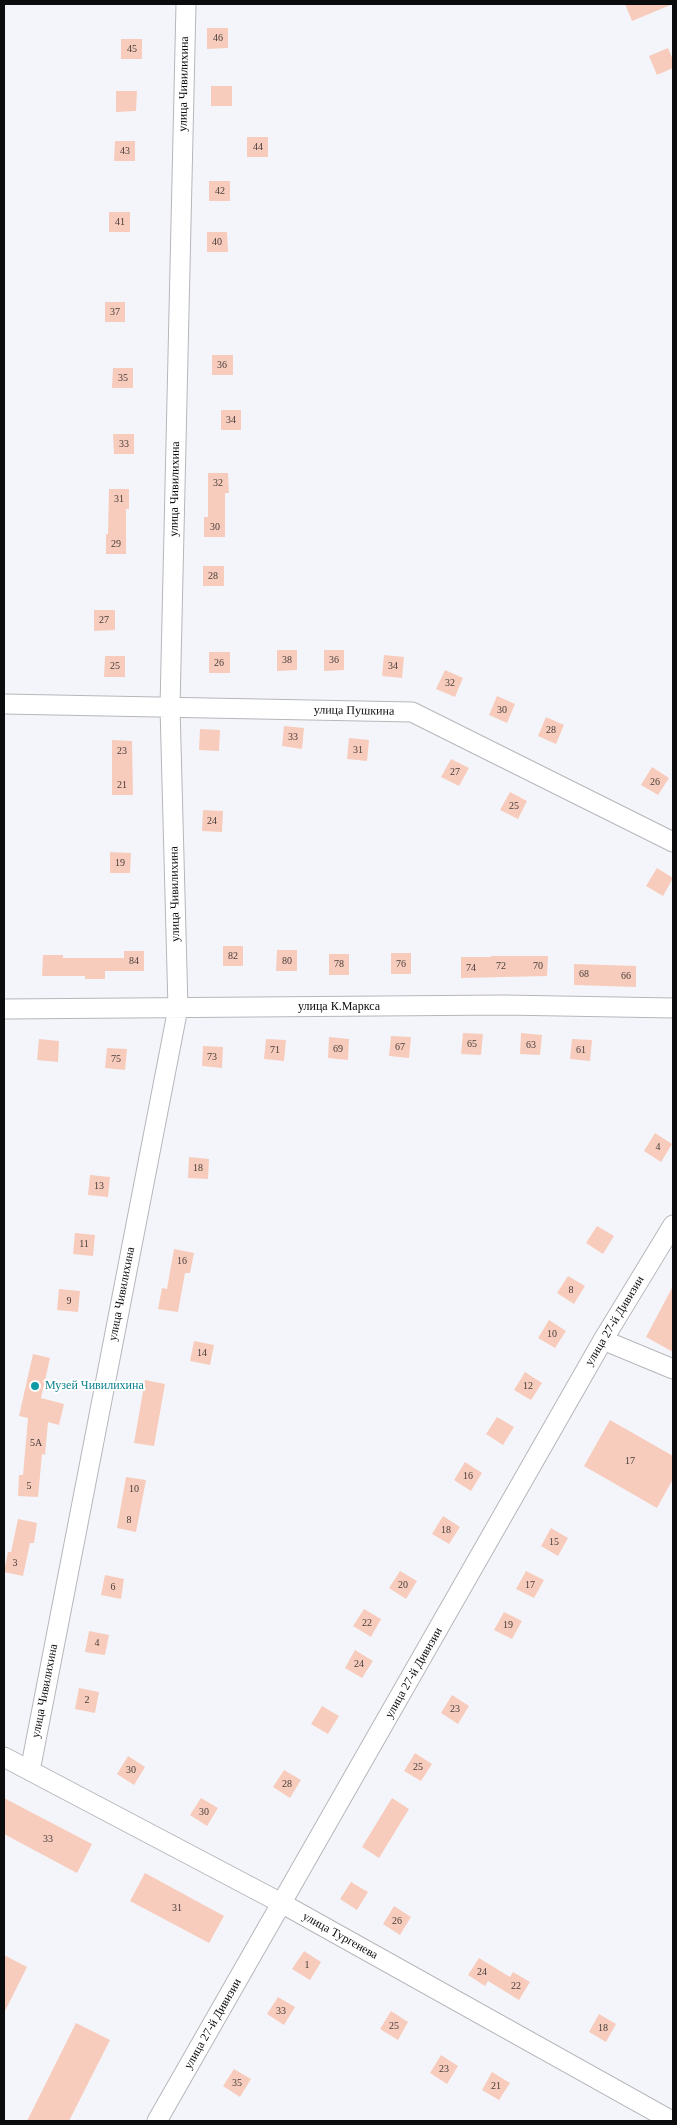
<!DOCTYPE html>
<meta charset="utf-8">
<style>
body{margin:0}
#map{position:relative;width:677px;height:2125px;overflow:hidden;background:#f4f5fa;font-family:Georgia,serif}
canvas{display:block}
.frame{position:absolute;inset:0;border:5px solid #0b0c0e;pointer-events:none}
</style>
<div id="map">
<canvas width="677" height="2125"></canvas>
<div class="frame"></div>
</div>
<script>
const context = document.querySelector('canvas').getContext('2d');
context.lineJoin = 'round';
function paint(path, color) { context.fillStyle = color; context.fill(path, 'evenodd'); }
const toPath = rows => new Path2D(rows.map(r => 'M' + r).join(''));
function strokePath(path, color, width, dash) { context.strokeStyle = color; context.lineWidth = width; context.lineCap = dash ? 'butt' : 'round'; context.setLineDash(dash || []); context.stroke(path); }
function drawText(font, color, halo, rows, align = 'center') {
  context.font = font + ' Georgia,serif'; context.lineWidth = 4; context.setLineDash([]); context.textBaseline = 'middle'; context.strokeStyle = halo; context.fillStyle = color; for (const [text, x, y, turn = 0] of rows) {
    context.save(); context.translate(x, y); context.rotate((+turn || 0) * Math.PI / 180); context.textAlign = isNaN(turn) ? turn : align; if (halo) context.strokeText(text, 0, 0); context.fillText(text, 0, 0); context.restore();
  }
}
const building = toPath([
 [625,4,673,4,632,21],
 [207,28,228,28,228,48,207,49],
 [121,39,142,39,142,59,121,59],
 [668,48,673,60,673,68,657,75,649,56],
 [211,86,232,86,232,106,211,106],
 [116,91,137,91,136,111,116,112],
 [247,137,268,137,268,157,247,157],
 [115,141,135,141,135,161,114,161],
 [209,181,230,181,230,201,209,201],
 [109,212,130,212,130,232,109,232],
 [207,232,227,232,228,252,207,252],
 [105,302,125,302,125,322,105,322],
 [212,355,233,355,233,375,212,375],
 [113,368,133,368,133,388,112,388],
 [221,410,241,410,241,430,221,430],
 [113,434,134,434,134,454,114,454],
 [208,473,228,473,229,493,225,493,225,537,204,537,204,517,208,517],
 [109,489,129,489,129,509,126,509,126,554,106,554,106,534,108,534],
 [203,566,224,566,224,586,203,586],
 [94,610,115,610,115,630,94,631],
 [277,650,297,650,297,670,277,671],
 [324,650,344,650,344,670,324,671],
 [209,652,230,652,230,673,209,673],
 [384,655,404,657,402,678,382,676],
 [105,656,125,656,125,677,104,677],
 [445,670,463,678,455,697,436,689],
 [497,696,515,704,507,723,489,715],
 [546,717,564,725,556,744,538,736],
 [284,726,304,728,302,749,282,746],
 [200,729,220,730,219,751,199,750],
 [349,738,369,740,367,761,347,759],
 [112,740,132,741,133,795,112,795],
 [451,759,469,768,459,786,441,777],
 [652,767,669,778,658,795,641,785],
 [510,792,527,801,518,819,500,810],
 [203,810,223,811,222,832,202,831],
 [110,852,131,853,130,873,110,873],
 [657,868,673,878,663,896,646,886],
 [223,946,243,946,243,966,223,966],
 [277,950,297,950,297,971,276,971],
 [124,951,144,951,144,971,105,971,105,979,85,979,85,976,42,976,43,955,63,955,63,958,124,958],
 [391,953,411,953,411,974,391,974],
 [329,954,349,954,349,975,329,975],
 [491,956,548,956,547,976,461,978,461,957,491,957],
 [574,964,636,966,636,987,574,985],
 [463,1033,483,1034,481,1055,461,1054],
 [521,1033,542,1035,540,1055,520,1054],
 [391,1036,411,1037,409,1058,389,1056],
 [329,1037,349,1039,348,1060,328,1058],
 [39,1039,59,1041,58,1062,37,1060],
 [266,1039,286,1040,284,1061,264,1059],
 [572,1039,592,1040,590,1061,570,1059],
 [203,1046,223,1047,222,1068,202,1066],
 [107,1048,127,1049,125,1070,105,1068],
 [655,1133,672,1144,661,1162,644,1151],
 [189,1157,209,1159,208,1179,188,1178],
 [90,1175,110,1177,108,1197,88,1195],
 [597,1226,614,1236,603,1254,586,1243],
 [75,1233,95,1235,93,1256,73,1254],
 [174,1249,194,1253,190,1273,185,1273,178,1312,158,1309,162,1288,167,1289],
 [568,1276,585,1286,574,1304,557,1293],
 [673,1286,673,1352,646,1337],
 [59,1289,80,1291,78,1312,57,1310],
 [549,1320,566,1331,555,1348,538,1338],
 [194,1341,214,1345,210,1365,190,1361],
 [33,1354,50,1358,41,1398,64,1404,59,1425,48,1422,45,1455,42,1454,38,1497,18,1496,19,1475,23,1475,28,1418,19,1416],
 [525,1372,542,1383,531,1400,514,1390],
 [145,1380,165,1384,154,1446,134,1443],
 [497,1417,514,1427,503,1445,486,1434],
 [610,1420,673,1456,673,1479,657,1508,584,1466],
 [465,1462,482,1473,471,1491,454,1480],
 [126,1477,146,1480,136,1532,117,1528],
 [443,1516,460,1527,449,1544,432,1534],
 [18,1519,37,1523,34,1543,30,1543,23,1576,4,1572,8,1552,11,1552],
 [551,1528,568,1538,558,1556,541,1546],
 [400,1571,417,1581,406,1599,389,1588],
 [526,1571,544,1580,534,1598,516,1589],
 [105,1575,124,1579,121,1599,101,1595],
 [364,1609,381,1619,371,1637,353,1626],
 [504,1612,522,1621,512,1639,494,1630],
 [89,1631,109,1635,105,1655,85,1652],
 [355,1650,373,1661,362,1678,345,1668],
 [79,1688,99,1692,95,1713,75,1709],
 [452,1695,469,1706,458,1724,441,1713],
 [322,1706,339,1716,328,1734,311,1724],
 [415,1753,432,1764,421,1781,404,1771],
 [128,1756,145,1767,134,1785,117,1774],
 [284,1770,301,1780,290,1798,273,1787],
 [4,1798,92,1844,77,1873,4,1834],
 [201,1798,218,1808,207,1826,190,1815],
 [392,1798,409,1809,379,1858,362,1847],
 [145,1873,224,1916,209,1943,130,1901],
 [351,1882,368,1892,357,1910,340,1899],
 [394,1906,411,1917,400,1935,383,1924],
 [304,1951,321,1962,310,1980,292,1969],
 [4,1955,27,1967,4,2013],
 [479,1958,510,1977,513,1972,530,1982,519,2000,488,1981,485,1986,468,1975],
 [278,1997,295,2007,284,2025,267,2014],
 [391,2011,408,2022,398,2040,380,2029],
 [599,2014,616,2024,606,2042,589,2032],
 [76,2023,110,2040,69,2121,27,2121],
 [441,2055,458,2066,447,2084,430,2073],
 [234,2069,251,2079,240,2097,223,2086],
 [492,2072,510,2083,499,2100,482,2090]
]);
const street = toPath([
 [4,704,412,712,673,842],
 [4,1009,504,1005,673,1008],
 [603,1340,673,1369],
 [4,1757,283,1904,672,2121],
 [30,1771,178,1008,170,707,186,4],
 [157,2121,603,1340,673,1225]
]);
const markers = [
 [35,1386,5,"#0f9aa8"]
];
const numberNames = [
 ["46",218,38],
 ["45",132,49],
 ["44",258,147],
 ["43",125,151],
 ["42",220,191],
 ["41",120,222],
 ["40",217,242],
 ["37",115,312],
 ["36",222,365],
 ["35",123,378],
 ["34",231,420],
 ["33",124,444],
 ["32",218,483],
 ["31",119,499],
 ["30",215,527],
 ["29",116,544],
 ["28",213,576],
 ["27",104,620],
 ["38",287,660],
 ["36",334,660],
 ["26",219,663],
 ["25",115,666],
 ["34",393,666],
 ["32",450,683],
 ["30",502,710],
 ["28",551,730],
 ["33",293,737],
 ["31",358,750],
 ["23",122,751],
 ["27",455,772],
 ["26",655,782],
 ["21",122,785],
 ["25",514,806],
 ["24",212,821],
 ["19",120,863],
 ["82",233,956],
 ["84",134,961],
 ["80",287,961],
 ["78",339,964],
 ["76",401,964],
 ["72",501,966],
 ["70",538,966],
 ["74",471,968],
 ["68",584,974],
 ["66",626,976],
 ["65",472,1044],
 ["63",531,1045],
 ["67",400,1047],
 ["69",338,1049],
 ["71",275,1050],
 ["61",581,1050],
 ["73",212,1057],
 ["75",116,1059],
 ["4",658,1147],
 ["18",198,1168],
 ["13",99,1186],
 ["11",84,1244],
 ["16",182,1261],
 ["8",571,1290],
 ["9",69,1301],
 ["10",552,1334],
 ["14",202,1353],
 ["12",528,1386],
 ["5А",36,1443],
 ["17",630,1461],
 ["16",468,1476],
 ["5",29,1486],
 ["10",134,1489],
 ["8",129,1520],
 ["18",446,1530],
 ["15",554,1542],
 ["3",15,1563],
 ["20",403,1585],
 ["17",530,1585],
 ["6",113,1587],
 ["22",367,1623],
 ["19",508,1625],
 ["4",97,1643],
 ["24",359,1664],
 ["2",87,1700],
 ["23",455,1709],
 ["25",418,1767],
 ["30",131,1770],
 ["28",287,1784],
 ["30",204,1812],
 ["33",48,1839],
 ["31",177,1908],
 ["26",397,1921],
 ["1",307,1965],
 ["24",482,1972],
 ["22",516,1986],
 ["33",281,2011],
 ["25",394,2026],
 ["18",603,2028],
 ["23",444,2069],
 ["35",237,2083],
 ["21",496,2086]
];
const streetNames = [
 ["улица Чивилихина",184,84,-89],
 ["улица Чивилихина",175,489,-89],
 ["улица Пушкина",354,711,1],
 ["улица Чивилихина",175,894,-91],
 ["улица К.Маркса",339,1007],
 ["улица Чивилихина",122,1294,-79],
 ["улица 27-й Дивизии",615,1321,-59],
 ["улица 27-й Дивизии",414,1673,-60],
 ["улица Чивилихина",45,1691,-79],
 ["улица Тургенева",340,1936,29],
 ["улица 27-й Дивизии",213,2024,-60]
];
const cultureNames = [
 ["Музей Чивилихина",45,1386]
];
paint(building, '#f8ccbc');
strokePath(street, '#b5b7bb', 21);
strokePath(street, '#fff', 19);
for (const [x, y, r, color] of markers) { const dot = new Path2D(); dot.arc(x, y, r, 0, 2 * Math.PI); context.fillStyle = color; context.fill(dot); strokePath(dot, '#fff', 2); }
drawText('10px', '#463c3a', null, numberNames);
drawText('12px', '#0b0c0e', '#fff', streetNames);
drawText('12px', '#0d838f', '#fff', cultureNames, 'left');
</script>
